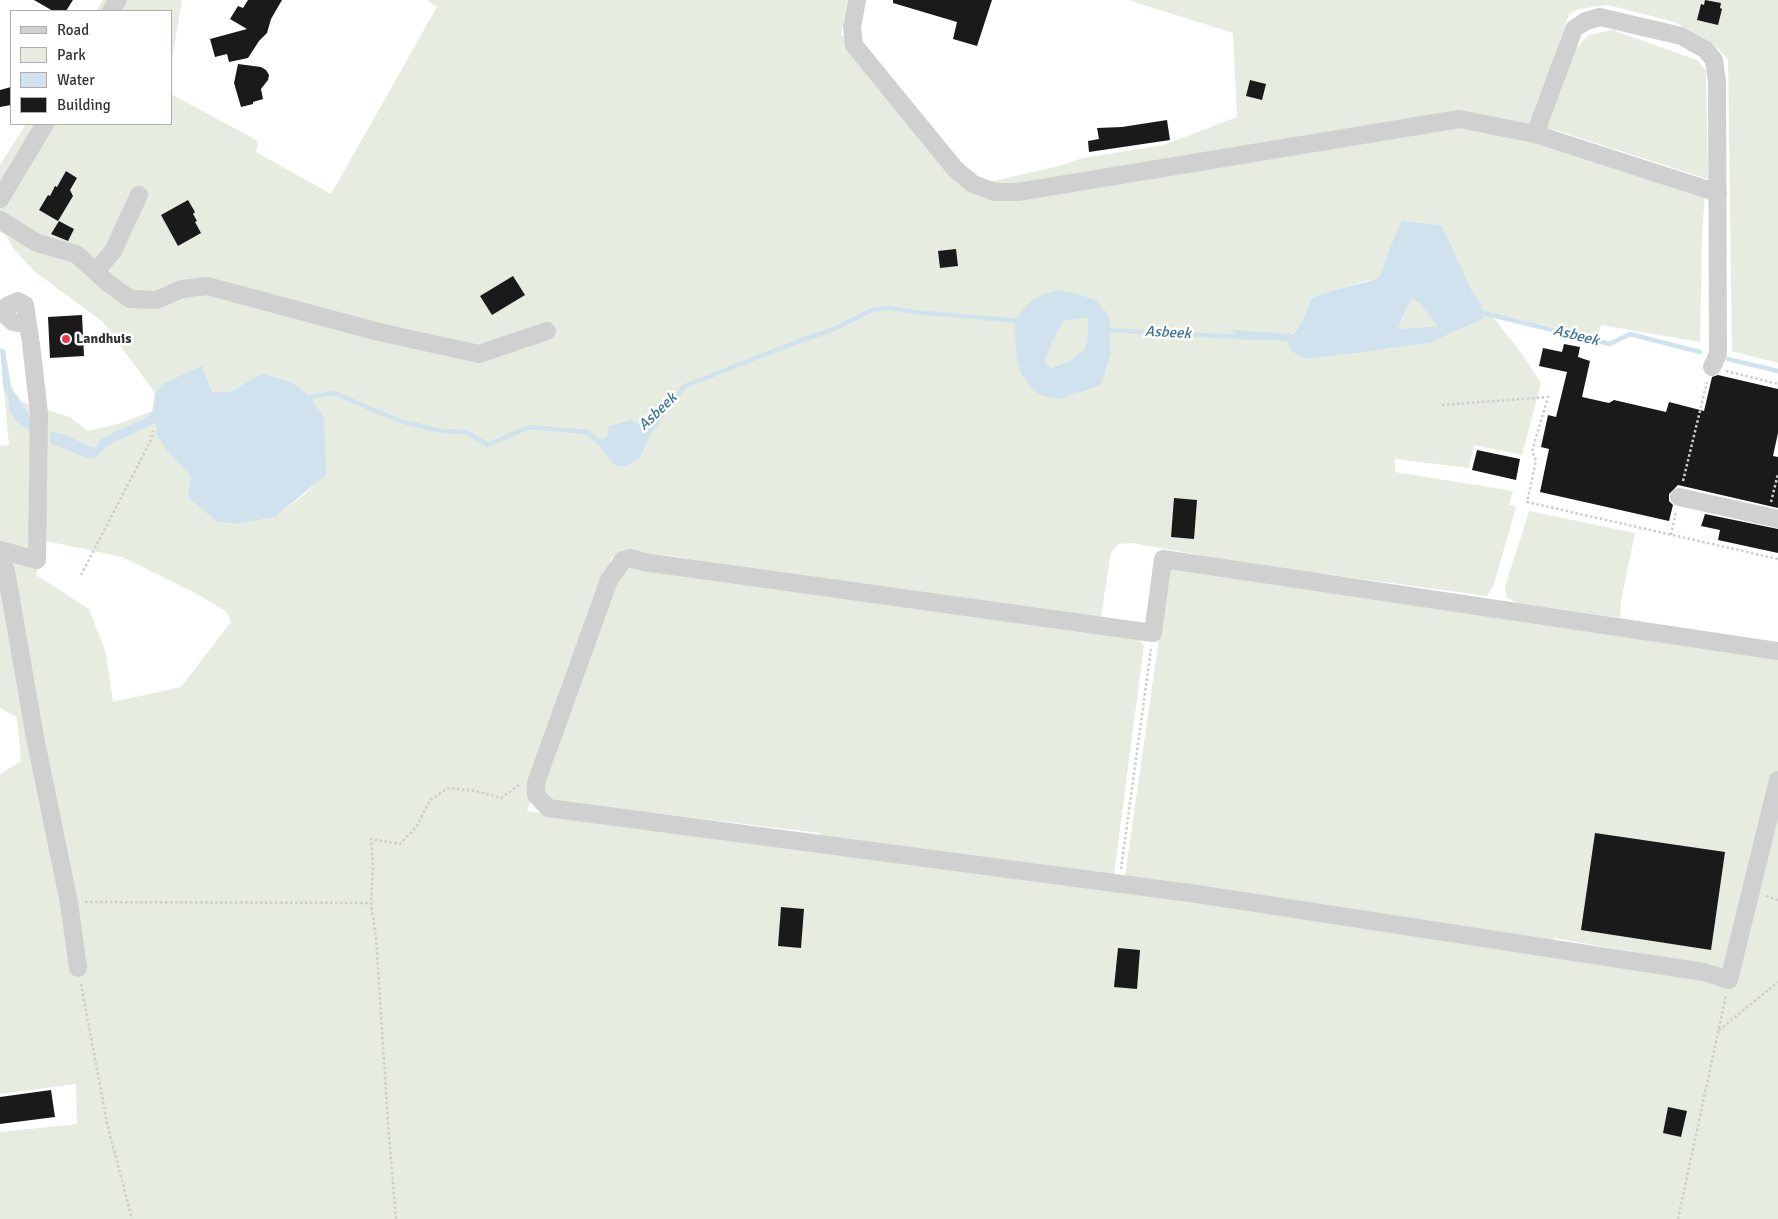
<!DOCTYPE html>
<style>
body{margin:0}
#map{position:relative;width:1778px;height:1219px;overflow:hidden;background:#fff;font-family:Signika,sans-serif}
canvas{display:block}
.legend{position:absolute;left:10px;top:10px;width:162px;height:115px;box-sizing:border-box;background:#fff;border:1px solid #adadad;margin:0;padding:6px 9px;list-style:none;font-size:15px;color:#333}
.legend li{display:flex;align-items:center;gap:10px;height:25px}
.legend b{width:25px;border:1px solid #adadad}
</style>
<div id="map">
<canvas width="1778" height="1219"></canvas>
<ul class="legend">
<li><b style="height:6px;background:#d0d0d0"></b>Road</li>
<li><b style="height:14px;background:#e6ecdf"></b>Park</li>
<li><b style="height:14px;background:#cfe2ee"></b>Water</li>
<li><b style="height:14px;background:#1a1a1a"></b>Building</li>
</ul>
</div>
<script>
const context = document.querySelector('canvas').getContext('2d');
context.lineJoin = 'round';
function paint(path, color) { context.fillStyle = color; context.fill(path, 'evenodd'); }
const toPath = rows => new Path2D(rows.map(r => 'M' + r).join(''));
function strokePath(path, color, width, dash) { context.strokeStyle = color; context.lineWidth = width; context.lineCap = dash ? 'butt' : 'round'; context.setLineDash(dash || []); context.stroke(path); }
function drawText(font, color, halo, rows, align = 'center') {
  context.font = font + ' Signika,sans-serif'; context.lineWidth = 5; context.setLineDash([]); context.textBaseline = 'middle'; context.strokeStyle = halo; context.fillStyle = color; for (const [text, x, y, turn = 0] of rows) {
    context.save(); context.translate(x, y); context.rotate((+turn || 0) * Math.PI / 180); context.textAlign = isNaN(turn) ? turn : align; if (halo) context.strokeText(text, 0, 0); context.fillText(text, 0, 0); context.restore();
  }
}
const green = toPath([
 [103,0,182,0,171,65,171,11,96,11],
 [427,0,847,0,841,35,861,41,980,184,1059,166,1083,158,1164,145,1237,117,1233,33,1128,0,1778,0,1778,363,1732,351,1728,59,1713,44,1675,22,1608,5,1579,9,1569,14,1556,52,1570,57,1588,35,1612,30,1697,60,1706,71,1708,179,1552,129,1547,147,1705,195,1702,233,1700,342,1601,325,1597,337,1490,313,1522,354,1541,383,1522,455,1474,445,1469,468,1395,459,1395,472,1513,491,1509,505,1516,507,1494,584,1487,596,1244,563,1132,543,1119,544,1111,552,1101,616,1092,621,664,555,632,553,612,557,527,811,823,852,820,833,570,803,550,800,543,791,611,585,631,563,1139,640,1144,645,1114,875,1125,876,1169,568,1778,655,1778,1219,0,1219,0,1132,77,1124,76,1084,0,1094,0,774,21,761,17,717,0,708,0,446,9,445,0,348,5,350,12,388,22,402,70,417,87,431,118,424,152,411,155,393,103,322,34,271,13,248,6,235,0,232,0,165,26,124,171,124,171,94,258,141,256,152,331,194,437,7],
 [1404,221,1442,225,1471,289,1481,303,1429,343,1357,353,1306,359,1292,352,1288,346,1288,339,1302,322,1311,299,1365,281,1377,279,1381,273,1387,255,1401,223],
 [1107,313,1111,353,1034,391,1021,374,1017,360,1014,329,1016,319],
 [5,350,11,388,32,418,9,409],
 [250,380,310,397,326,474,305,494,275,517,239,524,217,522,207,513,191,477,166,449,156,423,107,446,97,457,52,431,66,435,94,448,101,439,118,430,144,419,153,411,155,394,231,392],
 [46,541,122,557,197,594,227,612,231,622,181,687,113,702,106,653,89,609,36,575],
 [1554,938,1715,966,1715,967,1548,956],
 [1412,298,1420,302,1437,326,1400,329,1399,327,1403,316],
 [1086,318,1088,320,1087,341,1084,349,1070,361,1051,368,1047,365,1044,360,1052,342,1064,321],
 [1529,511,1635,533,1621,601,1620,618,1518,603,1507,598,1505,587]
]);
const water = toPath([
 [1404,221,1442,225,1471,289,1481,303,1484,318,1429,343,1357,353,1306,359,1292,352,1288,346,1288,341,1238,339,1232,330,1293,334,1302,322,1311,299,1321,294,1377,279,1381,273,1387,255,1401,222],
 [1412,298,1420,303,1437,326,1400,329,1399,327,1403,316],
 [1058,290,1075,293,1095,300,1107,313,1110,324,1109,333,1111,353,1101,385,1060,399,1043,396,1034,391,1021,374,1017,360,1014,329,1016,319,1030,302,1043,294],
 [1087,318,1088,320,1087,341,1084,349,1070,361,1051,368,1047,365,1045,360,1052,342,1064,321],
 [0,349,5,350,11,388,32,418,31,431,17,422,9,409,8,395,4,392],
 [202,366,212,392,231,392,250,380,263,374,291,382,310,397,324,418,326,475,275,517,239,524,217,522,188,497,191,477,166,449,157,435,156,423,107,446,97,457,90,459,50,443,51,431,66,435,94,448,101,439,118,430,144,419,153,411,155,394,164,383],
 [670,408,650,435,640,458,627,466,619,466,612,463,598,444,589,437,580,432,586,428,602,440,608,435,609,426,631,420,638,424,644,424,650,419,652,413]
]);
const stream = toPath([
 [1479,312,1610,344,1630,334,1700,352],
 [1104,330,1241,337],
 [1728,359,1778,371],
 [305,398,334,393,400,421,441,431,466,432,488,445,529,427,587,432],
 [659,414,685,386,796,342,832,330,872,310,890,308,914,312,1020,321]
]);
const building = toPath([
 [34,0,73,0,66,11,53,11],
 [248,0,282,0,271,19,267,33,259,41,248,58,229,62,227,54,215,57,210,39,247,29,230,19,238,6,243,8],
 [893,0,992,0,977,46,953,39,957,22,893,3],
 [1705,0,1721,3,1720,8,1722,9,1718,25,1697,20,1701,4,1704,5],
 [238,64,261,67,266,70,269,75,268,80,261,89,263,99,253,102,253,104,241,107,234,83],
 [1250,80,1266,84,1262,100,1246,96],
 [11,87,11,105,0,107,0,90],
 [1167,120,1170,140,1089,152,1088,141,1099,139,1097,128,1122,127],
 [66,171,77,178,70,190,73,196,58,221,39,210,48,195,50,196,55,186,57,187],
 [188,200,195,212,193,214,197,221,195,222,201,233,178,246,161,215],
 [59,221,74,229,68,241,51,234],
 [956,249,958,266,940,268,938,251],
 [513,276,525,295,492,315,480,296],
 [82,315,84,356,50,358,48,317],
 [1564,344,1580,347,1578,357,1590,361,1582,397,1609,403,1614,400,1666,412,1669,402,1704,411,1712,377,1718,375,1778,389,1778,433,1773,456,1778,457,1778,508,1678,485,1669,494,1669,501,1673,505,1669,521,1540,492,1549,449,1541,447,1548,415,1556,417,1567,372,1539,366,1543,348,1562,352],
 [1477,450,1520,459,1516,480,1472,470],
 [1174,498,1197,500,1194,539,1171,537],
 [1705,514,1778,529,1778,553,1718,540,1720,530,1701,526],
 [1595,833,1725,852,1711,950,1581,930],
 [781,907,804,909,801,948,778,946],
 [1118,948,1140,950,1137,989,1114,987],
 [51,1090,55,1117,0,1124,0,1097],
 [1668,1107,1687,1111,1681,1137,1663,1133]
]);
const path = toPath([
 [1726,371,1778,384],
 [1442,405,1548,397,1532,451,1536,461,1527,502,1778,559],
 [1683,481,1707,382],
 [1771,502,1778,474],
 [1671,535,1676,511],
 [81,575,151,440,153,431],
 [1121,869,1151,649],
 [1766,896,1778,900],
 [85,902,371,903],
 [81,984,107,1123,132,1219],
 [1719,1030,1778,982],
 [396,1219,388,1124,376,938,371,903,373,867,371,839,400,844,417,826,430,800,448,788,476,791,501,798,520,784],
 [1678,1219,1726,995]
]);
const minor = toPath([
 [857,0,852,27,854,45,955,169,973,184,995,192,1018,192,1459,119,1535,134,1718,193],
 [111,11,118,0],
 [1535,134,1574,29,1586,21,1600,17,1681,36,1706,50,1714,60,1717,81,1718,354,1712,367],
 [0,199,45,124],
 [0,220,37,243,76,254,108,283,130,299,156,300,182,289,207,286,379,332,479,354,547,331],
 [96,271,113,251,139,195],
 [28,325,13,322,5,315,7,306,18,301,25,305,28,325,30,337],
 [1679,497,1778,519],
 [0,550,37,560,39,413,31,344],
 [0,558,6,571,35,737,69,903,78,968],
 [1778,651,1163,559,1153,633,644,562,630,558,623,560,609,580,536,783,536,795,548,808,1197,894,1704,972,1729,980,1778,780]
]);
const markers = [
 [66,339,5,"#e63946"]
];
const poiNames = [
 ["Landhuis",76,339]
];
const waterNames = [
 ["Asbeek",1168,333,3],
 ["Asbeek",1576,336,14],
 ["Asbeek",658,412,-44]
];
paint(green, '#e6ecdf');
paint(water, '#cfe2ee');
strokePath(stream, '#cfe2ee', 4.5);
paint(building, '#1a1a1a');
strokePath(path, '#cdcdcd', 2.5, [2.5, 2.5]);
strokePath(minor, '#d0d0d0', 18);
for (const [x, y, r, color] of markers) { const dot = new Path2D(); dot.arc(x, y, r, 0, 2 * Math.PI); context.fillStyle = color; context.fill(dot); strokePath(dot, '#fff', 2); }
drawText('bold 14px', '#333', '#fff', poiNames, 'left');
drawText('italic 15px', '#3f7597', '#fff', waterNames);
</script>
